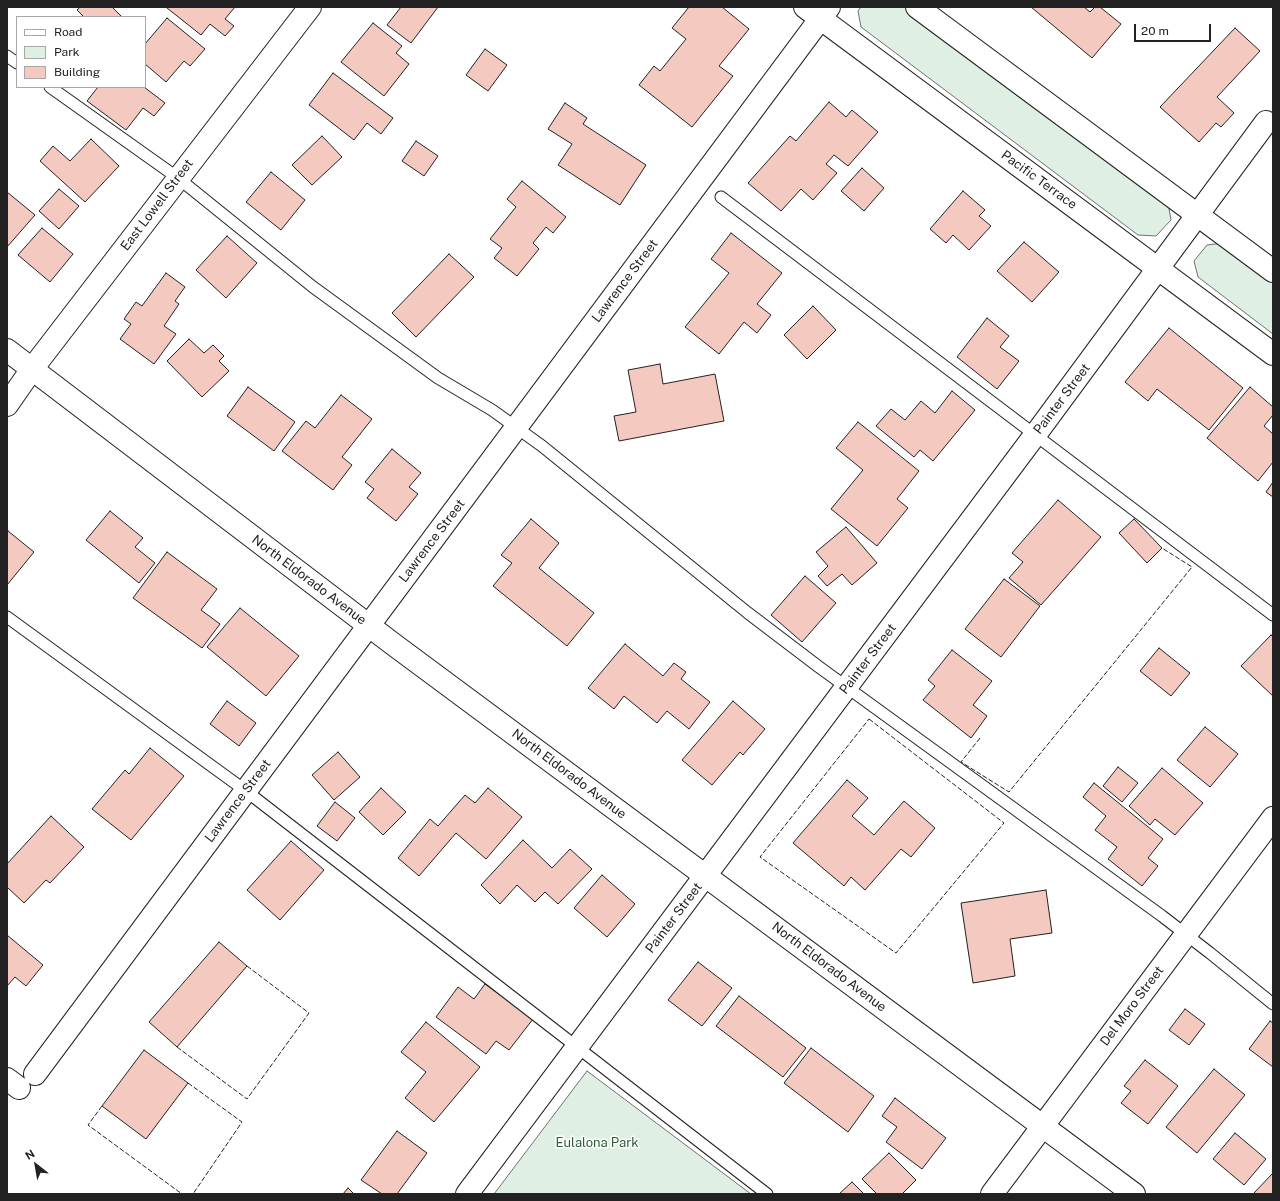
<!DOCTYPE html>
<style>
body{margin:0}
#map{position:relative;width:1280px;height:1201px;overflow:hidden;background:#fff;font-family:"Public Sans",sans-serif}
canvas{display:block}
.frame{position:absolute;inset:0;border:8px solid #222;pointer-events:none}
.legend{position:absolute;left:16px;top:16px;width:130px;height:72px;box-sizing:border-box;background:#fff;border:1px solid #a7a7a7;margin:0;padding:5px 7px;list-style:none;font-size:12px;color:#222}
.legend li{display:flex;align-items:center;gap:8px;height:20px}
.legend b{width:20px;border:1px solid #a7a7a7}
.north{position:absolute;left:16px;top:1145px;width:40px;height:40px;-webkit-text-stroke:3px #fff;paint-order:stroke;rotate:329deg;font-size:11px;font-weight:700;line-height:16px;text-align:center;color:#222}
.north::after{content:'';display:block;margin:auto;width:14px;height:18px;background:#222;clip-path:polygon(50% 0,100% 100%,50% 72%,0 100%)}
.scale{position:absolute;left:1134px;top:24px;width:77px;height:18px;box-sizing:border-box;border:2px solid #222;border-top:0;padding-left:5px;font-size:12px;line-height:14px;white-space:nowrap;color:#222;-webkit-text-stroke:3px #fff;paint-order:stroke}
</style>
<div id="map">
<canvas width="1280" height="1201"></canvas>
<div class="frame"></div>
<ul class="legend">
<li><b style="height:5px;background:#fff"></b>Road</li>
<li><b style="height:11px;background:#e0efe3"></b>Park</li>
<li><b style="height:11px;background:#f3c9c0"></b>Building</li>
</ul>
<div class="north">N</div>
<div class="scale">20 m</div>
</div>
<script>
const context = document.querySelector('canvas').getContext('2d');
context.lineJoin = 'round';
function paint(path, color) { context.fillStyle = color; context.fill(path, 'evenodd'); }
const toPath = rows => new Path2D(rows.map(r => 'M' + r).join(''));
function strokePath(path, color, width, dash) { context.strokeStyle = color; context.lineWidth = width; context.lineCap = dash ? 'butt' : 'round'; context.setLineDash(dash || []); context.stroke(path); }
function drawText(font, color, halo, rows, align = 'center') {
  context.font = font + ' "Public Sans",sans-serif'; context.lineWidth = 3; context.setLineDash([]); context.textBaseline = 'middle'; context.strokeStyle = halo; context.fillStyle = color; for (const [text, x, y, turn = 0] of rows) {
    context.save(); context.translate(x, y); context.rotate((+turn || 0) * Math.PI / 180); context.textAlign = isNaN(turn) ? turn : align; if (halo) context.strokeText(text, 0, 0); context.fillText(text, 0, 0); context.restore();
  }
}
const green = toPath([
 [861,7,907,7,1168,203,1171,220,1156,236,1138,235,861,27,858,11,861,7],
 [1224,243,1273,280,1273,334,1198,277,1194,261,1207,245,1224,243],
 [587,1071,751,1194,494,1194,587,1071]
]);
const building = toPath([
 [80,7,112,7,122,17,84,17,77,10,80,7],
 [168,7,235,7,225,19,234,26,225,36,210,24,201,35,167,8,168,7],
 [401,7,438,7,411,43,387,25,401,7],
 [689,7,722,7,749,29,719,66,733,76,692,127,639,85,654,66,660,71,686,39,672,28,689,7],
 [1031,7,1084,7,1090,12,1095,7,1100,7,1121,24,1092,58,1031,7],
 [167,18,205,49,190,66,184,61,166,82,145,64,145,44,167,18],
 [373,23,402,46,396,53,409,64,384,96,341,62,373,23],
 [1235,28,1260,51,1217,97,1234,113,1221,127,1216,123,1199,142,1160,107,1235,28],
 [485,49,507,65,488,91,466,75,485,49],
 [333,73,393,118,381,134,367,123,354,140,309,105,333,73],
 [98,87,144,87,165,103,154,116,143,108,126,130,87,101,98,87],
 [829,102,846,117,852,110,878,132,848,166,834,155,826,164,837,173,813,200,801,189,781,211,748,183,790,136,796,141,829,102],
 [565,103,587,118,583,124,646,165,620,205,558,165,572,144,548,129,565,103],
 [322,136,342,157,312,185,292,165,322,136],
 [91,139,119,166,85,202,40,161,53,146,70,161,91,139],
 [416,141,438,156,424,176,402,161,416,141],
 [862,168,884,188,864,211,841,191,862,168],
 [271,172,305,200,281,230,246,202,271,172],
 [522,181,566,217,553,233,546,227,533,243,539,249,517,276,494,258,502,248,490,239,516,207,507,199,522,181],
 [59,189,79,206,59,229,39,211,59,189],
 [963,191,985,210,979,216,991,226,969,250,953,235,946,243,930,229,963,191],
 [7,192,35,215,7,247,7,192],
 [42,228,73,254,50,282,18,255,42,228],
 [731,233,782,273,757,304,771,315,757,333,744,322,719,354,685,327,729,273,711,259,731,233],
 [227,236,257,263,226,298,196,270,227,236],
 [1024,242,1059,272,1032,302,997,271,1024,242],
 [449,254,474,277,416,337,392,313,449,254],
 [166,273,185,287,175,301,179,304,164,326,176,334,154,364,120,339,131,324,124,319,136,302,142,306,166,273],
 [813,306,836,330,807,359,784,335,813,306],
 [987,318,1009,336,1000,347,1019,361,997,389,957,357,987,318],
 [1169,328,1243,388,1209,430,1157,389,1148,401,1125,382,1169,328],
 [189,339,204,353,213,345,224,356,219,361,229,371,202,397,167,361,189,339],
 [660,364,663,384,715,374,724,421,619,441,614,416,636,412,628,370,660,364],
 [248,387,295,422,274,451,227,416,248,387],
 [1250,387,1273,407,1273,415,1264,426,1273,434,1273,462,1258,481,1207,438,1250,387],
 [952,391,975,410,933,461,920,450,914,457,876,426,891,409,905,420,921,401,935,413,952,391],
 [341,395,372,419,342,457,352,465,333,490,282,451,306,421,315,428,341,395],
 [858,422,919,471,897,499,908,508,877,546,831,509,863,470,836,448,858,422],
 [392,449,421,473,409,487,418,494,396,521,367,498,374,489,365,482,392,449],
 [1273,482,1273,497,1266,492,1273,482],
 [1058,500,1101,537,1041,605,1009,578,1023,562,1012,553,1058,500],
 [110,511,143,538,135,547,155,563,139,583,86,540,110,511],
 [531,519,559,543,539,568,594,613,567,646,493,586,512,563,501,555,531,519],
 [1134,519,1162,548,1147,563,1119,533,1134,519],
 [846,527,877,563,852,585,842,574,827,586,818,576,828,566,816,552,846,527],
 [8,531,34,552,7,585,7,532,8,531],
 [167,552,217,589,201,610,220,624,202,648,133,598,167,552],
 [805,576,836,603,802,642,771,615,805,576],
 [1004,579,1040,606,1001,657,965,629,1004,579],
 [240,608,299,656,266,696,207,647,240,608],
 [1271,635,1273,637,1273,696,1241,666,1271,635],
 [625,644,663,676,674,663,686,672,681,679,710,702,689,729,667,711,657,723,624,696,614,709,588,688,625,644],
 [1159,648,1190,673,1171,696,1140,671,1159,648],
 [952,650,992,681,973,705,987,716,971,738,923,700,935,686,928,680,952,650],
 [227,701,256,723,239,746,210,724,227,701],
 [733,701,765,729,743,755,740,752,712,785,682,760,733,701],
 [1205,727,1238,754,1210,787,1177,760,1205,727],
 [150,748,184,776,131,840,92,809,125,770,129,774,150,748],
 [338,752,360,777,334,800,312,775,338,752],
 [1118,767,1138,783,1122,802,1103,786,1118,767],
 [1162,768,1203,803,1175,835,1155,819,1150,825,1129,806,1162,768],
 [847,780,868,798,852,816,874,835,904,801,935,828,911,857,901,849,865,890,851,877,844,886,793,843,847,780],
 [1094,783,1163,839,1148,858,1158,866,1142,886,1108,859,1117,847,1095,830,1106,816,1083,797,1094,783],
 [381,788,406,812,383,835,359,812,381,788],
 [488,788,522,817,486,859,456,833,419,876,398,858,430,819,438,826,465,795,475,803,488,788],
 [335,802,355,818,337,841,317,826,335,802],
 [51,816,84,847,50,883,46,880,24,903,7,887,7,864,51,816],
 [523,840,552,868,570,849,592,869,558,904,545,892,535,902,517,885,500,904,481,885,523,840],
 [291,841,324,870,280,920,247,890,291,841],
 [602,875,635,904,607,937,574,908,602,875],
 [1046,890,1052,933,1010,939,1015,976,973,983,961,903,1046,890],
 [7,935,43,965,26,986,15,977,7,986,7,935],
 [219,942,247,966,177,1047,149,1022,219,942],
 [698,962,732,988,702,1026,668,1000,698,962],
 [485,984,533,1019,509,1050,496,1041,486,1054,436,1017,458,987,474,999,485,984],
 [739,996,806,1048,783,1077,716,1026,739,996],
 [1185,1009,1205,1024,1189,1045,1169,1030,1185,1009],
 [1270,1021,1273,1023,1273,1067,1249,1049,1270,1021],
 [426,1022,480,1067,434,1122,405,1098,426,1072,401,1052,426,1022],
 [811,1048,874,1096,848,1132,784,1083,811,1048],
 [144,1050,188,1083,146,1139,102,1106,144,1050],
 [1145,1060,1178,1086,1148,1124,1121,1103,1131,1091,1124,1086,1145,1060],
 [1214,1069,1245,1095,1197,1153,1166,1127,1214,1069],
 [895,1098,946,1138,922,1169,886,1142,897,1127,882,1116,895,1098],
 [397,1131,427,1153,397,1194,382,1194,361,1180,397,1131],
 [1235,1133,1266,1159,1244,1185,1213,1159,1235,1133],
 [889,1153,916,1180,902,1194,877,1194,862,1179,889,1153],
 [1273,1173,1273,1194,1253,1194,1273,1173],
 [852,1182,864,1194,839,1194,852,1182],
 [348,1188,354,1194,343,1194,348,1188]
]);
const lane = toPath([
 [7,56,17,63],
 [50,87,178,178,313,287,438,378,492,410,542,446,748,613,819,667,1162,916,1210,953,1273,1004],
 [721,197,1273,615],
 [7,617,246,791,767,1194]
]);
const street = toPath([
 [805,7,1273,354],
 [917,7,1273,271],
 [7,405,32,369,310,7],
 [35,1074,829,7],
 [7,1079,19,1088],
 [467,1194,1035,435,1266,122],
 [992,1194,1273,818]
]);
const secondary = toPath([
 [7,350,393,644,1134,1194]
]);
const fence = toPath([
 [869,719,1004,823,896,953,760,857,869,719],
 [980,738,961,762,1009,792,1192,567,1162,548],
 [177,1047,247,1099,309,1013,247,966],
 [188,1083,242,1122,193,1194],
 [102,1106,88,1125,182,1194]
]);
const streetNames = [
 ["Pacific Terrace",1039,180,36],
 ["East Lowell Street",157,205,-53],
 ["Lawrence Street",625,281,-53],
 ["Painter Street",1062,399,-53],
 ["Lawrence Street",432,541,-53],
 ["North Eldorado Avenue",309,580,37],
 ["Painter Street",868,659,-53],
 ["North Eldorado Avenue",569,774,37],
 ["Lawrence Street",238,801,-53],
 ["Painter Street",674,918,-53],
 ["North Eldorado Avenue",829,967,37],
 ["Del Moro Street",1132,1006,-53]
];
const parkNames = [
 ["Eulalona Park",597,1143]
];
paint(green, '#e0efe3');
strokePath(green, '#6f6f6f', 1);
paint(building, '#f3c9c0');
strokePath(building, '#222', 1);
strokePath(lane, '#222', 13);
strokePath(street, '#222', 24);
strokePath(secondary, '#222', 24);
strokePath(lane, '#fff', 11);
strokePath(street, '#fff', 22);
strokePath(secondary, '#fff', 22);
strokePath(fence, '#222', 1, [5, 2]);
drawText('13px', '#222', '#fff', streetNames);
drawText('13px', '#2f5e38', '#fff', parkNames);
</script>
